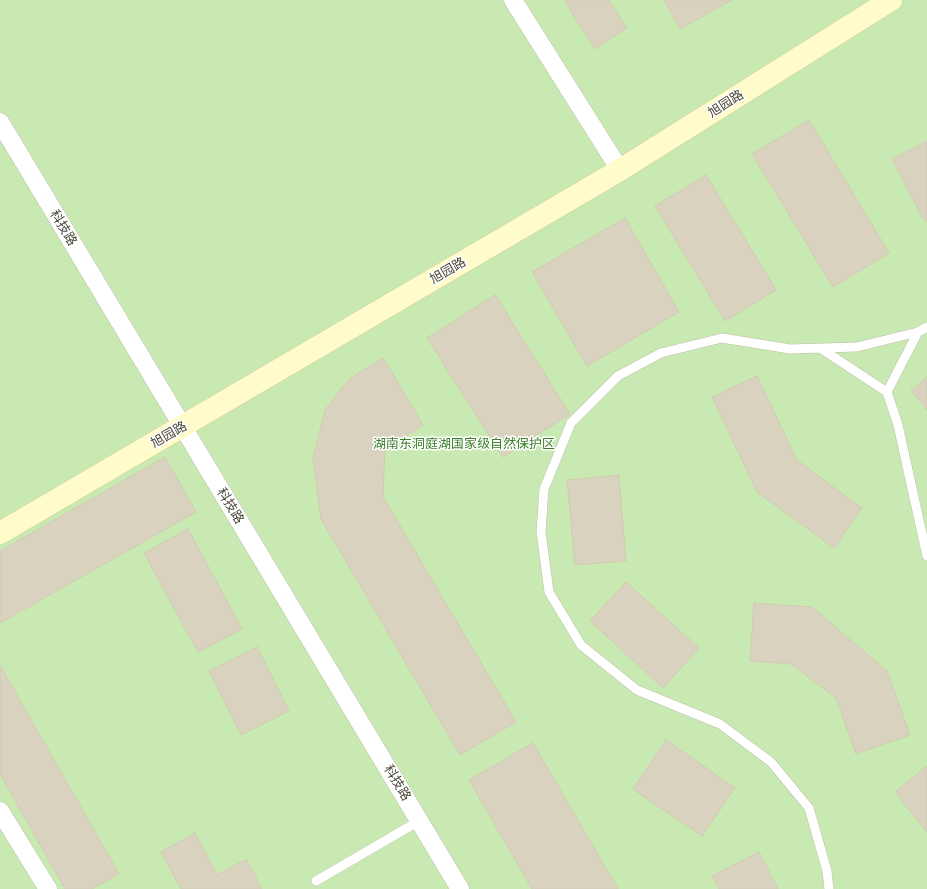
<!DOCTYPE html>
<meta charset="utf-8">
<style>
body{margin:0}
canvas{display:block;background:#f5f4ea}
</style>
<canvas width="927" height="889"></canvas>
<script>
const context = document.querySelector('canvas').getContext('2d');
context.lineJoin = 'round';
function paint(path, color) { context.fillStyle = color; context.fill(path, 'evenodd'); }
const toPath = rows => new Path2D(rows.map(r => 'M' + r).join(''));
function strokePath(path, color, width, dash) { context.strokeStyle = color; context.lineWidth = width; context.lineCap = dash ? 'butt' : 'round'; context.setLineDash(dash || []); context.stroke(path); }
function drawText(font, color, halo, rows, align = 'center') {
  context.font = font + ' "IBM Plex Sans","Noto Sans SC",sans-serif'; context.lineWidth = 3; context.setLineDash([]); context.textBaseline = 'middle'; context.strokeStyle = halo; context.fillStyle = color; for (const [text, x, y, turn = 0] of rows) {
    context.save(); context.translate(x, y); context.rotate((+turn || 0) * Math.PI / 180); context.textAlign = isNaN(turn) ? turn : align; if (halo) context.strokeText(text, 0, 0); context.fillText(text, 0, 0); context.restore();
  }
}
const green = toPath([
 [0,0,927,0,927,889,0,889]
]);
const building = toPath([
 [564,0,609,0,627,28,595,49,564,0],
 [664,0,732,0,680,29,664,0],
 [809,120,889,253,833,287,752,154,809,120],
 [927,141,927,222,923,219,892,159,927,141],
 [706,175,776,290,725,321,655,206,706,175],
 [625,218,679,312,587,366,532,272,625,218],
 [495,295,570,414,503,457,427,338,495,295],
 [383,358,423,425,385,448,383,497,516,722,460,755,321,519,313,458,325,410,349,379,383,358],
 [757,376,797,460,862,508,834,548,757,492,712,397,757,376],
 [927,377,927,410,911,390,927,377],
 [165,457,196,512,0,623,0,551,165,457],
 [619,475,626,561,575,565,567,480,619,475],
 [188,529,242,629,198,652,144,553,188,529],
 [626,582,699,648,663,688,590,621,626,582],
 [754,603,812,607,887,671,910,735,856,754,836,698,791,664,750,661,754,603],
 [257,647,289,711,241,735,209,671,257,647],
 [0,665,119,874,92,889,65,889,0,774,0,665],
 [666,740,735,788,702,836,633,789,666,740],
 [533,743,618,889,532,889,469,780,533,743],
 [927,766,927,832,895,792,927,766],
 [195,833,217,875,246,859,262,889,181,889,161,852,195,833],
 [759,852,778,889,719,889,712,876,759,852]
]);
const lane = toPath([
 [918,332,887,392,898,425,927,556],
 [820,348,887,392],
 [316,881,419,821],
 [829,889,827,871,809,808,771,762,720,724,637,690,581,645,549,592,541,532,544,489,571,423,618,376,661,353,722,338,790,349,857,347,918,332,927,327]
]);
const street = toPath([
 [513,0,620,170],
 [0,122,460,889],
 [0,811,48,889]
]);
const secondary = toPath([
 [0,533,620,170,891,0]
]);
const streetNames = [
 ["旭园路",726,104,-32],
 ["科技路",63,228,59],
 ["旭园路",448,271,-30],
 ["旭园路",169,435,-30],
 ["科技路",230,506,59],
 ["科技路",397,783,59]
];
const parkNames = [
 ["湖南东洞庭湖国家级自然保护区",464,444]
];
paint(green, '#c8eab2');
paint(building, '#d8d2bf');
strokePath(building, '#d3cbb2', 1);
strokePath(lane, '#c2beac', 10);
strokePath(street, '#c2beac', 19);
strokePath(secondary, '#d6d099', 23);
strokePath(lane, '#fff', 9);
strokePath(street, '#fff', 18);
strokePath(secondary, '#fffbcb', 22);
drawText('13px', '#4a4638', '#fff', streetNames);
drawText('13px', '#3b7f28', '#fff', parkNames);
</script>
